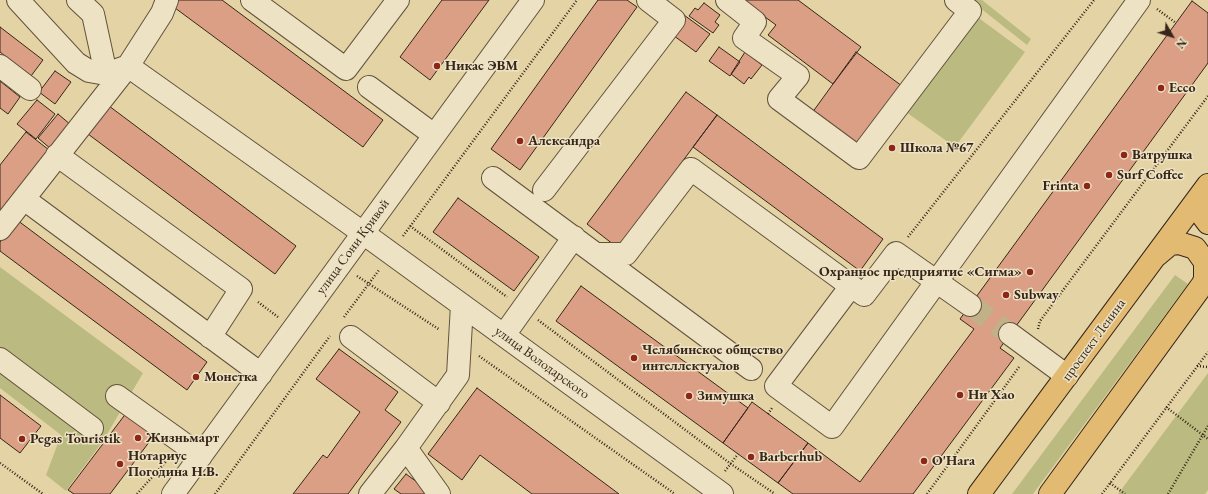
<!DOCTYPE html>
<meta charset="utf-8">
<style>
body{margin:0}
#map{position:relative;width:1208px;height:494px;overflow:hidden;background:#e4d4a5;font-family:"EB Garamond",serif}
canvas{display:block}
.north{position:absolute;left:1152px;top:16px;width:40px;height:40px;-webkit-text-stroke:3px #ede3c4;paint-order:stroke;rotate:129deg;font-size:11px;font-weight:700;line-height:16px;text-align:center;color:#372619}
.north::after{content:'';display:block;margin:auto;width:14px;height:18px;background:#372619;clip-path:polygon(50% 0,100% 100%,50% 72%,0 100%)}
</style>
<div id="map">
<canvas width="1208" height="494"></canvas>
<div class="north">N</div>
</div>
<script>
const context = document.querySelector('canvas').getContext('2d');
context.lineJoin = 'round';
function paint(path, color) { context.fillStyle = color; context.fill(path, 'evenodd'); }
const toPath = rows => new Path2D(rows.map(r => 'M' + r).join(''));
function strokePath(path, color, width, dash) { context.strokeStyle = color; context.lineWidth = width; context.lineCap = dash ? 'butt' : 'round'; context.setLineDash(dash || []); context.stroke(path); }
function drawText(font, color, halo, rows, align = 'center') {
  context.font = font + ' "EB Garamond",serif'; context.lineWidth = 3; context.setLineDash([]); context.textBaseline = 'middle'; context.strokeStyle = halo; context.fillStyle = color; for (const [text, x, y, turn = 0] of rows) {
    context.save(); context.translate(x, y); context.rotate((+turn || 0) * Math.PI / 180); context.textAlign = isNaN(turn) ? turn : align; if (halo) context.strokeText(text, 0, 0); context.fillText(text, 0, 0); context.restore();
  }
}
const green = toPath([
 [970,0,982,0,1031,39,1027,45],
 [976,16,1025,52,955,147,906,112],
 [0,267,143,373,103,441,66,491,46,475,61,435,0,388],
 [1175,275,1188,284,1033,494,1012,494],
 [1208,373,1208,490,1205,494,1118,494]
]);
const building = toPath([
 [175,0,222,0,383,120,363,147,171,5,175,0],
 [442,0,489,0,430,80,400,57,442,0],
 [598,0,627,0,637,7,520,170,491,149,598,0],
 [742,0,798,0,861,47,833,84,768,35,776,25,742,0],
 [1192,1,1208,13,1208,63,1000,348,1014,358,913,494,793,494,778,483,808,443,860,482,974,329,960,319,1192,1],
 [704,3,720,15,715,22,719,25,713,33,689,16,695,8,698,10,704,3],
 [684,15,710,34,696,52,670,33,684,15],
 [0,27,43,60,31,76,0,52,0,27],
 [719,47,740,62,730,76,709,61,719,47],
 [745,52,762,65,751,79,749,77,744,84,731,74,745,52],
 [856,52,902,86,857,147,812,113,856,52],
 [55,71,71,82,55,104,39,92,55,71],
 [0,81,20,97,8,114,0,108,0,81],
 [686,92,717,115,618,248,587,224,686,92],
 [37,100,55,114,36,139,17,124,37,100],
 [105,103,296,246,275,274,84,131,105,103],
 [58,114,71,125,51,149,38,138,58,114],
 [717,115,883,239,860,271,693,147,717,115],
 [26,132,49,150,0,213,0,165,26,132],
 [458,198,539,257,514,291,433,232,458,198],
 [17,220,207,362,187,390,0,251,0,242,17,220],
 [581,286,748,408,723,443,556,321,581,286],
 [339,349,398,392,385,410,401,422,348,494,293,494,323,455,327,458,360,412,316,379,339,349],
 [477,388,619,494,532,494,480,455,462,480,428,454,477,388],
 [0,395,41,426,20,453,0,438,0,395],
 [752,402,808,443,778,483,723,443,752,402],
 [127,412,156,433,110,494,74,494,68,490,127,412],
 [406,474,428,490,425,494,401,494,394,489,406,474]
]);
const minorTunnel = toPath([
 [970,305,1010,334]
]);
const path = toPath([
 [1157,9,1176,23],
 [410,226,507,297],
 [403,236,577,0],
 [908,237,1094,0],
 [357,276,440,330],
 [258,302,278,317],
 [344,317,379,270],
 [538,320,731,464,775,494],
 [1038,329,1040,321,1208,96],
 [479,356,675,494],
 [1197,366,1208,367],
 [1166,407,1208,439],
 [768,414,772,408],
 [0,463,43,494],
 [725,471,738,454],
 [1110,483,1125,494],
 [137,494,169,458],
 [215,494,330,336],
 [927,494,1019,367],
 [1102,494,1208,352],
 [1168,494,1208,426]
]);
const minor = toPath([
 [18,0,76,63,89,71,106,74,128,66,363,233,722,494],
 [78,0,93,14,106,74],
 [252,0,346,69,398,0],
 [727,0,755,22,744,38,798,76,779,99,859,158,970,11,956,0],
 [0,66,30,89],
 [369,87,434,135],
 [57,155,241,289,210,337],
 [493,178,751,369],
 [544,190,674,20,648,0],
 [24,199,261,374],
 [0,229,128,66,162,13,167,0],
 [596,254,626,254,691,169,851,286,776,386,832,427,1139,0],
 [851,286,864,295,896,253,970,305],
 [1010,334,1067,376],
 [504,335,574,237],
 [351,337,439,403],
 [0,359,92,428],
 [117,396,201,456],
 [173,494,533,0],
 [370,494,406,448],
 [439,494,406,448,458,375,462,305]
]);
const major = toPath([
 [1205,189,1201,196,1200,206,1202,215,1208,223],
 [1157,255,1170,244,1179,243,1195,248,1205,262,1205,279,1202,286],
 [979,494,1208,185],
 [1050,494,1208,277]
]);
const markers = [
 [437,66,4,"#8f2418"],
 [1161,88,4,"#8f2418"],
 [520,141,4,"#8f2418"],
 [892,148,4,"#8f2418"],
 [1124,155,4,"#8f2418"],
 [1109,175,4,"#8f2418"],
 [1087,186,4,"#8f2418"],
 [1030,272,4,"#8f2418"],
 [1006,295,4,"#8f2418"],
 [634,358,4,"#8f2418"],
 [196,377,4,"#8f2418"],
 [960,395,4,"#8f2418"],
 [689,396,4,"#8f2418"],
 [138,438,4,"#8f2418"],
 [22,439,4,"#8f2418"],
 [751,457,4,"#8f2418"],
 [924,461,4,"#8f2418"],
 [120,464,4,"#8f2418"]
];
const poiNames = [
 ["Никас ЭВМ",445,66],
 ["Ecco",1169,88],
 ["Александра",528,141],
 ["Школа №67",900,148],
 ["Ватрушка",1132,155],
 ["Surf Coffee",1117,175],
 ["Frinta",1079,186,"right"],
 ["Охранное предприятие «Сигма»",1022,272,"right"],
 ["Subway",1014,295],
 ["Челябинское общество",642,350],
 ["интеллектуалов",642,366],
 ["Монетка",204,377],
 ["Ни Хао",968,395],
 ["Зимушка",697,396],
 ["Жизньмарт",146,438],
 ["Pegas Touristik",30,439],
 ["Нотариус",128,456],
 ["Погодина Н.В.",128,472],
 ["Barberhub",759,457],
 ["O'Hara",932,461]
];
const streetNames = [
 ["улица Сони Кривой",353,247,-54],
 ["проспект Ленина",1094,340,-54],
 ["улица Володарского",542,363,36]
];
paint(green, '#bbbb81');
paint(building, '#db9f85');
strokePath(building, '#372619', 1);
strokePath(minorTunnel, '#c1b189', 22, [22, 11]);
strokePath(minor, '#62523c', 24);
strokePath(major, '#372619', 24);
strokePath(path, '#372619', 2.5, [1, 2]);
strokePath(minor, '#ede3c4', 22);
strokePath(major, '#e2ba72', 22);
for (const [x, y, r, color] of markers) { const dot = new Path2D(); dot.arc(x, y, r, 0, 2 * Math.PI); context.fillStyle = color; context.fill(dot); strokePath(dot, '#ede3c4', 1.5); }
drawText('bold 14px', '#372619', '#ede3c4', poiNames, 'left');
drawText('14px', '#372619', '#ede3c4', streetNames);
</script>
